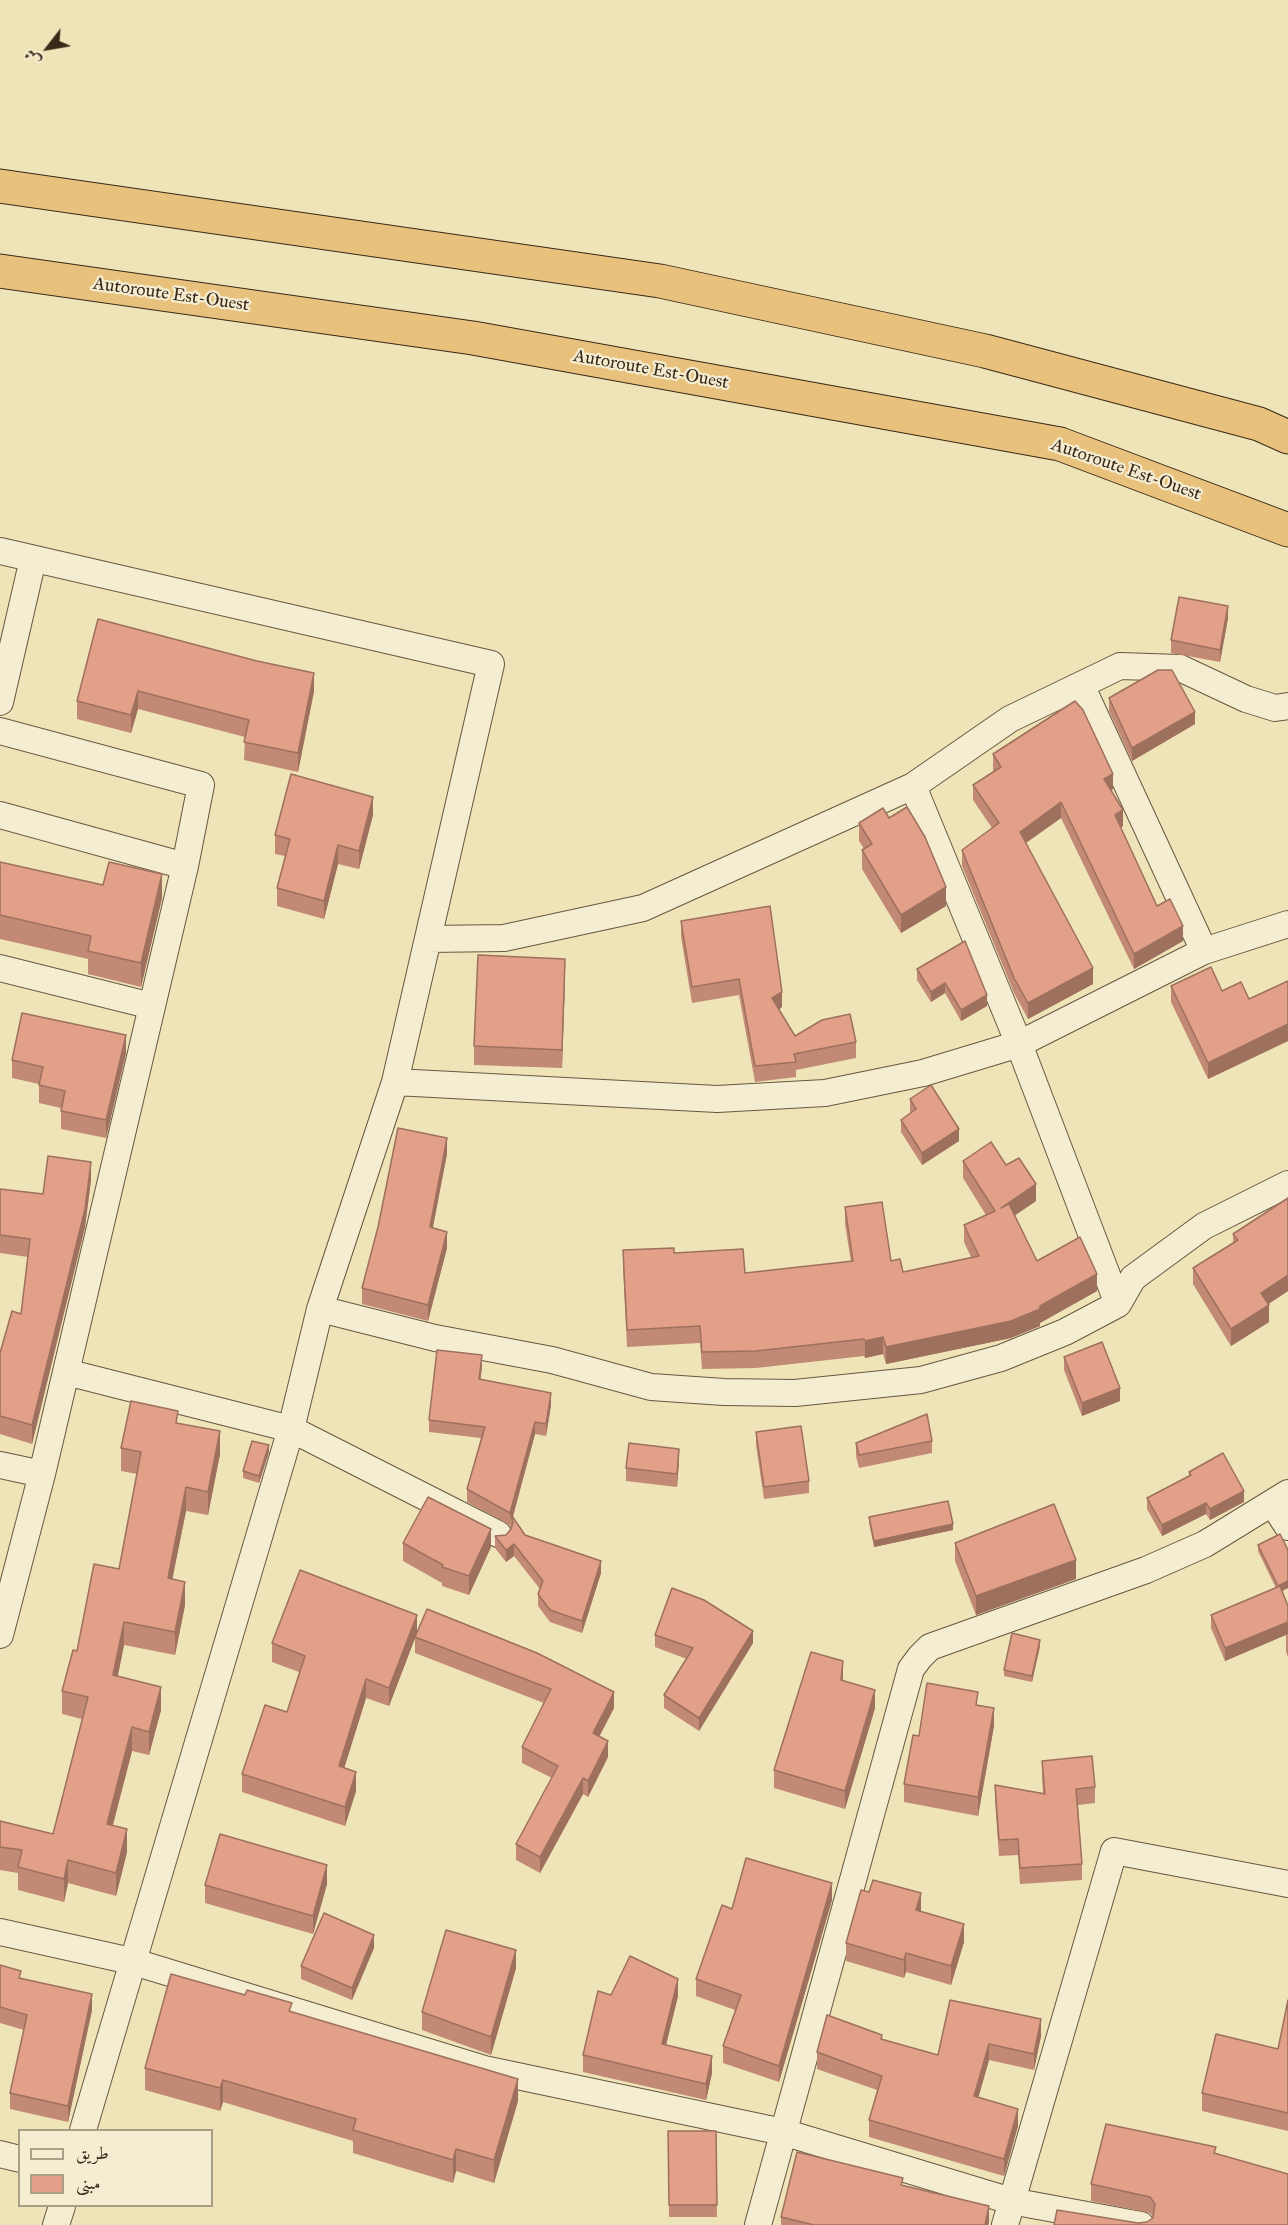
<!DOCTYPE html>
<meta charset="utf-8">
<style>
body{margin:0}
#map{position:relative;width:1288px;height:2225px;overflow:hidden;background:#efe3b8;font-family:"IM FELL Great Primer",Amiri,serif}
canvas{display:block}
.legend{position:absolute;left:18px;top:2129px;width:195px;height:78px;box-sizing:border-box;background:#f5edd1;border:2px solid #aa9e87;margin:0;padding:8px 10px;list-style:none;font-size:18px;color:#3a2819}
.legend li{display:flex;align-items:center;gap:12px;height:30px}
.legend b{width:30px;border:2px solid #aa9e87}
.north{position:absolute;left:18px;top:18px;width:60px;height:60px;-webkit-text-stroke:4px #f5edd1;paint-order:stroke;rotate:239deg;font-size:16px;font-weight:700;line-height:24px;text-align:center;color:#3a2819}
.north::after{content:'';display:block;margin:auto;width:21px;height:27px;background:#3a2819;clip-path:polygon(50% 0,100% 100%,50% 72%,0 100%)}
</style>
<div id="map">
<canvas width="1288" height="2225"></canvas>
<ul class="legend">
<li><b style="height:8px;background:#f5edd1"></b>طريق</li>
<li><b style="height:16px;background:#e1a087"></b>مبنى</li>
</ul>
<div class="north">ش</div>
</div>
<script>
const context = document.querySelector('canvas').getContext('2d');
context.lineJoin = 'round';
const toPath = rows => new Path2D(rows.map(r => 'M' + r).join(''));
function strokePath(path, color, width, dash) { context.strokeStyle = color; context.lineWidth = width; context.lineCap = dash ? 'butt' : 'round'; context.setLineDash(dash || []); context.stroke(path); }
function paint(path, color) { context.fillStyle = color; context.fill(path, 'evenodd'); }
function drawText(font, color, halo, rows, align = 'center') {
  context.font = font + ' "IM FELL Great Primer",serif'; context.lineWidth = 4.5; context.setLineDash([]); context.textBaseline = 'middle'; context.strokeStyle = halo; context.fillStyle = color; for (const [text, x, y, turn = 0] of rows) {
    context.save(); context.translate(x, y); context.rotate((+turn || 0) * Math.PI / 180); context.textAlign = isNaN(turn) ? turn : align; if (halo) context.strokeText(text, 0, 0); context.fillText(text, 0, 0); context.restore();
  }
}
const minor = toPath([
 [0,551,491,664,395,1082,320,1309,291,1429,83,2130],
 [1081,685,1204,951],
 [0,702,33,559],
 [0,731,201,785,185,866,42,1474,0,1635],
 [913,786,1019,1044,1118,1304],
 [0,815,185,866],
 [428,939,504,938,643,908,913,786,1010,719,1120,666,1180,668,1246,699,1275,708,1288,706],
 [0,968,152,1006],
 [395,1082,717,1099,825,1093,923,1073,1019,1044,1204,951,1288,924],
 [320,1309,435,1338,552,1360,651,1387,724,1392,795,1393,921,1380,1001,1358,1065,1332,1118,1304,1133,1278,1204,1226,1288,1184],
 [66,1372,291,1429,498,1534],
 [0,1465,42,1474],
 [1273,1504,1288,1527],
 [0,1932,131,1961,484,2069,783,2132,1011,2201,1141,2225],
 [0,2154,20,2159],
 [56,2225,62,2206],
 [758,2225,911,1669,920,1657,930,1647,1146,1570,1205,1544,1288,1493],
 [1005,2225,1114,1851,1288,1884]
]);
const motorway = toPath([
 [0,186,660,281,985,351,1259,424,1288,437],
 [0,271,473,338,1060,444,1288,530]
]);
const wall = toPath([
 [1228,618,1220,662,1171,653,1171,640],
 [98,619,314,691,298,772,244,760,245,737,138,709,131,733,77,719,77,701],
 [1109,698,1195,724,1132,761,1109,711],
 [993,754,1113,789,1111,790,1123,826,1121,827,1157,906,1183,941,1134,969,1061,818,1026,843,1093,984,1028,1019,1014,993,962,866,962,850,992,828,973,800,973,785,994,771,993,770],
 [373,815,359,869,338,864,324,919,277,906,277,888,285,856,275,854,275,835],
 [859,823,946,906,901,933,862,869,862,850,864,849,859,841],
 [0,862,162,898,141,987,88,974,88,959,0,939],
 [681,921,782,1007,779,1010,795,1036,856,1042,856,1058,796,1070,796,1077,755,1082,739,995,692,1003,681,937],
 [917,969,987,1006,961,1021,945,993,931,1002,917,980],
 [565,977,562,1068,474,1065,474,1046],
 [1288,981,1288,1041,1208,1079,1171,1002,1171,986,1222,991,1249,999],
 [126,1053,106,1138,61,1129,61,1108,39,1103,39,1084,12,1078,12,1060],
 [910,1099,959,1141,922,1165,901,1132,901,1120,911,1113,910,1112],
 [447,1154,432,1228,447,1248,428,1321,362,1304,362,1288],
 [963,1161,1006,1165,1036,1201,1015,1215,1037,1261,1097,1291,1040,1323,1040,1326,1011,1338,886,1364,883,1354,865,1358,864,1356,756,1368,702,1369,700,1343,627,1347,623,1267,623,1250,674,1253,745,1273,851,1262,845,1224,845,1207,891,1261,903,1272,971,1257,964,1242,964,1225,986,1215,963,1178],
 [91,1180,85,1227,32,1444,0,1434,0,1353,21,1314,28,1257,0,1253,0,1189,43,1194],
 [1288,1198,1288,1291,1268,1304,1269,1322,1231,1346,1193,1284,1193,1268,1233,1243,1233,1234],
 [1064,1357,1120,1401,1082,1416,1064,1370],
 [482,1367,480,1380,551,1405,546,1436,535,1434,513,1517,525,1535,601,1573,582,1633,550,1622,538,1606,538,1594,540,1589,514,1556,506,1562,495,1548,495,1536,506,1535,511,1529,510,1525,467,1502,467,1489,481,1438,429,1432,429,1420],
 [178,1423,220,1454,208,1515,186,1511,172,1579,185,1605,175,1655,124,1645,118,1676,161,1710,149,1755,132,1751,113,1825,127,1852,116,1896,68,1883,64,1902,18,1890,18,1873,0,1870,0,1821,53,1834,82,1719,62,1714,62,1691,77,1651,119,1569,137,1474,121,1471,121,1448],
 [756,1432,809,1481,809,1493,764,1499,756,1445],
 [932,1441,932,1453,859,1468,856,1456,856,1443],
 [269,1452,259,1483,243,1478,243,1471],
 [679,1461,677,1487,626,1481,626,1468],
 [1189,1472,1244,1502,1210,1520,1206,1514,1162,1536,1147,1509,1147,1498,1189,1476],
 [869,1517,953,1530,874,1547,869,1523],
 [403,1543,491,1547,469,1595,442,1586,442,1583,403,1561],
 [955,1543,1076,1579,976,1615,955,1561],
 [1258,1545,1288,1588,1282,1591,1288,1606,1288,1657,1286,1652,1286,1635,1225,1661,1211,1628,1211,1615,1276,1588,1258,1551],
 [417,1632,614,1708,599,1736,608,1757,588,1797,583,1794,540,1873,516,1860,516,1844,552,1778,522,1763,522,1747,544,1703,415,1653,415,1638,389,1706,366,1698,344,1768,356,1791,345,1826,242,1792,242,1774,287,1712,299,1672,272,1662,272,1643],
 [655,1635,753,1643,699,1731,664,1708,664,1695,687,1659,655,1647],
 [1040,1646,1032,1682,1004,1676,1004,1670],
 [843,1680,875,1708,845,1809,774,1788,774,1770],
 [978,1705,994,1726,978,1816,904,1802,904,1784,919,1736],
 [1042,1761,1095,1787,1095,1803,1078,1805,1082,1864,1082,1880,1020,1884,1018,1855,999,1856,995,1801,995,1785,1043,1793,1042,1777],
 [327,1884,313,1934,205,1903,205,1885],
 [832,1900,779,2082,723,2063,723,2046,735,2010,696,1996,696,1979,732,1909],
 [921,1912,964,1942,951,1985,906,1972,904,1978,846,1961,846,1943],
 [374,1948,352,2000,301,1979,301,1966],
 [0,1965,21,1979,92,2010,68,2122,10,2109,10,2093,24,2030,0,2023],
 [516,1968,491,2055,422,2030,422,2012],
 [611,1995,678,1996,666,2045,712,2073,706,2100,583,2072,583,2055],
 [950,2000,1041,2036,1034,2070,989,2060,978,2098,1018,2126,1004,2176,869,2137,869,2120,877,2090,817,2069,817,2052,882,2039,938,2055],
 [1288,2000,1288,2131,1202,2111,1202,2093,1278,2049],
 [292,2012,518,2101,494,2183,456,2171,453,2183,353,2153,353,2141,223,2102,220,2111,145,2090,145,2068],
 [668,2131,716,2131,717,2217,669,2217],
 [1216,2153,1288,2225,1138,2223,1147,2222,1153,2217,1150,2213,1091,2201,1091,2184],
 [903,2185,989,2223,988,2225,781,2225,781,2217]
]);
const shadedWall = toPath([
 [1228,606,1228,618,1220,662,1220,650],
 [314,673,314,691,298,772,298,753],
 [138,691,138,709,131,733,131,715],
 [1195,712,1195,724,1132,761,1132,748],
 [1113,774,1113,789,1104,795,1104,779],
 [373,797,373,815,359,869,359,851],
 [1061,802,1061,818,1020,847,1020,832],
 [1123,810,1123,826,1115,831,1115,815],
 [338,845,338,864,324,919,324,901],
 [162,874,162,898,141,987,141,963],
 [946,887,946,906,901,933,901,915],
 [1183,926,1183,941,1134,969,1134,954],
 [565,959,565,977,562,1068,562,1050],
 [1093,968,1093,984,1028,1019,1028,1003],
 [945,983,945,993,931,1002,931,992],
 [782,992,782,1007,772,1014,772,998],
 [987,995,987,1006,961,1021,961,1010],
 [1288,1013,1288,1041,1208,1079,1208,1063],
 [126,1035,126,1053,106,1138,106,1120],
 [959,1129,959,1141,922,1165,922,1153],
 [447,1138,447,1154,430,1243,430,1227],
 [91,1162,91,1180,85,1227,32,1444,32,1425],
 [1036,1184,1036,1201,1001,1225,1001,1208],
 [447,1232,447,1248,428,1321,428,1305],
 [1097,1274,1097,1291,1040,1323,1040,1326,1011,1338,886,1364,886,1347,1040,1306],
 [1288,1275,1288,1291,1261,1309,1261,1293],
 [1269,1305,1269,1322,1231,1346,1231,1329],
 [883,1337,883,1354,865,1358,865,1341],
 [482,1355,482,1367,479,1391,479,1379],
 [1120,1388,1120,1401,1082,1416,1082,1403],
 [551,1393,551,1405,546,1436,546,1424],
 [535,1422,535,1434,512,1519,510,1513],
 [220,1431,220,1454,208,1515,208,1492],
 [269,1445,269,1452,259,1483,259,1476],
 [679,1449,679,1461,677,1487,677,1474],
 [186,1487,186,1511,168,1601,168,1578],
 [1244,1491,1244,1502,1210,1520,1210,1509],
 [1206,1503,1206,1514,1162,1536,1162,1525],
 [953,1524,953,1530,874,1547,874,1541],
 [491,1529,491,1547,469,1595,469,1576],
 [514,1544,514,1556,506,1562,506,1550],
 [1076,1560,1076,1579,976,1615,976,1596],
 [601,1561,601,1573,582,1633,582,1621],
 [1288,1581,1288,1588,1278,1593,1278,1586],
 [185,1582,185,1605,175,1655,175,1632],
 [417,1615,417,1633,389,1706,389,1688],
 [124,1622,124,1645,113,1698,113,1675],
 [1288,1622,1288,1634,1225,1661,1225,1648],
 [753,1631,753,1643,699,1731,699,1718],
 [1040,1640,1040,1646,1032,1682,1032,1676],
 [843,1661,843,1680,841,1698,841,1680],
 [366,1679,366,1698,339,1785,339,1766],
 [161,1687,161,1710,149,1755,149,1732],
 [875,1690,875,1708,845,1809,845,1791],
 [614,1692,614,1708,593,1749,593,1733],
 [994,1708,994,1726,978,1816,978,1797],
 [132,1727,132,1751,107,1847,107,1824],
 [608,1741,608,1757,588,1797,588,1781],
 [356,1772,356,1791,345,1826,345,1807],
 [583,1778,583,1794,540,1873,540,1857],
 [127,1829,127,1852,116,1896,116,1873],
 [68,1860,68,1883,64,1902,64,1879],
 [327,1865,327,1884,313,1934,313,1916],
 [832,1883,832,1900,779,2082,779,2066],
 [921,1893,921,1912,916,1910],
 [964,1924,964,1942,951,1985,951,1966],
 [374,1935,374,1948,352,2000,352,1988],
 [516,1950,516,1968,491,2055,491,2037],
 [906,1953,906,1972,904,1978,904,1960],
 [678,1979,678,1996,662,2061,662,2044],
 [92,1994,92,2010,68,2122,68,2106],
 [1041,2019,1041,2036,1034,2070,1034,2054],
 [989,2044,989,2060,974,2113,974,2096],
 [712,2056,712,2073,706,2100,706,2084],
 [518,2079,518,2101,494,2183,494,2160],
 [223,2080,223,2102,220,2111,220,2088],
 [1018,2109,1018,2126,1004,2176,1004,2159],
 [456,2149,456,2171,453,2183,453,2160],
 [989,2206,989,2223,988,2225,985,2225]
]);
const building = toPath([
 [1179,597,1228,606,1220,650,1171,640,1179,597],
 [98,619,257,661,314,673,298,753,244,742,249,720,138,691,131,715,77,701,98,619],
 [1158,670,1172,670,1195,712,1132,748,1109,698,1158,670],
 [1075,701,1083,710,1113,774,1104,779,1123,810,1115,815,1157,906,1170,899,1183,926,1134,954,1061,802,1020,832,1093,968,1028,1003,1014,978,962,850,999,823,973,785,1001,767,993,754,1075,701],
 [291,774,373,797,359,851,338,845,324,901,277,888,290,839,275,835,291,774],
 [907,807,925,837,946,887,901,915,862,850,872,844,859,823,883,808,889,818,907,807],
 [0,862,103,885,109,862,162,874,141,963,88,951,91,936,0,915,0,862],
 [770,906,782,992,772,998,795,1036,822,1020,850,1014,856,1042,794,1054,796,1062,755,1066,739,979,692,987,681,921,770,906],
 [965,941,987,995,961,1010,945,983,931,992,917,969,965,941],
 [478,955,565,959,562,1050,474,1046,478,955],
 [1211,967,1222,991,1241,982,1249,999,1288,981,1288,1024,1208,1063,1171,986,1211,967],
 [22,1013,126,1035,106,1120,61,1111,65,1091,39,1085,43,1067,12,1060,22,1013],
 [931,1085,959,1129,922,1153,901,1120,916,1109,910,1099,931,1085],
 [398,1128,447,1138,430,1227,447,1232,428,1305,362,1288,378,1227,398,1128],
 [991,1142,1006,1165,1019,1158,1036,1184,1001,1208,1009,1204,1037,1261,1080,1237,1097,1274,1040,1306,1040,1309,1011,1321,886,1347,883,1337,865,1341,864,1339,756,1351,702,1352,700,1326,627,1330,623,1250,674,1248,674,1253,743,1249,745,1273,853,1261,845,1207,882,1202,891,1261,900,1259,903,1272,979,1256,964,1225,995,1211,963,1161,991,1142],
 [48,1156,91,1162,85,1209,32,1425,0,1416,0,1353,12,1311,21,1314,30,1239,0,1235,0,1189,43,1194,48,1156],
 [1288,1198,1288,1275,1261,1293,1269,1305,1231,1329,1193,1268,1238,1240,1233,1234,1288,1198],
 [1102,1342,1120,1388,1082,1403,1064,1357,1102,1342],
 [437,1350,482,1355,479,1379,551,1393,546,1424,535,1422,510,1513,525,1535,601,1561,582,1621,550,1610,538,1594,543,1581,514,1544,506,1550,495,1536,506,1535,511,1529,513,1522,510,1513,467,1489,485,1427,429,1420,437,1350],
 [131,1401,178,1411,176,1423,220,1431,208,1492,186,1487,168,1578,185,1582,175,1632,124,1622,113,1675,161,1687,149,1732,132,1727,107,1824,127,1829,116,1873,68,1860,64,1879,18,1867,22,1850,0,1847,0,1821,53,1834,88,1697,62,1691,73,1650,77,1651,94,1564,119,1569,141,1452,121,1448,131,1401],
 [927,1414,932,1441,859,1455,856,1443,927,1414],
 [801,1426,809,1481,764,1487,756,1432,801,1426],
 [252,1441,269,1445,259,1476,243,1471,252,1441],
 [629,1443,679,1449,677,1474,626,1468,629,1443],
 [1223,1453,1244,1491,1210,1509,1206,1503,1162,1525,1147,1498,1191,1475,1189,1472,1223,1453],
 [428,1497,491,1529,469,1576,442,1567,443,1565,403,1543,428,1497],
 [948,1501,953,1524,874,1541,869,1517,948,1501],
 [1054,1504,1076,1560,976,1596,955,1543,1054,1504],
 [1280,1534,1288,1550,1288,1581,1278,1586,1258,1545,1280,1534],
 [300,1570,417,1615,389,1688,366,1679,339,1766,356,1772,345,1807,242,1774,265,1705,287,1712,305,1656,272,1643,300,1570],
 [1280,1586,1288,1606,1288,1622,1225,1648,1211,1615,1280,1586],
 [672,1588,704,1600,753,1631,699,1718,664,1695,693,1648,655,1635,672,1588],
 [427,1609,537,1653,614,1692,593,1733,608,1741,588,1781,583,1778,540,1857,516,1844,558,1766,522,1747,551,1689,415,1637,427,1609],
 [1012,1633,1040,1640,1032,1676,1004,1670,1012,1633],
 [811,1652,843,1661,841,1680,875,1690,845,1791,774,1770,811,1652],
 [927,1683,978,1692,976,1705,994,1708,978,1797,904,1784,913,1735,919,1736,927,1683],
 [1092,1756,1095,1787,1076,1789,1082,1864,1020,1868,1018,1839,999,1840,995,1785,1045,1794,1042,1761,1092,1756],
 [220,1834,327,1865,313,1916,205,1885,220,1834],
 [746,1858,832,1883,779,2066,723,2046,741,1995,696,1979,722,1905,732,1909,746,1858],
 [873,1880,921,1893,916,1910,964,1924,951,1966,906,1953,904,1960,846,1943,861,1890,869,1892,873,1880],
 [324,1913,374,1935,352,1988,301,1966,324,1913],
 [446,1930,516,1950,491,2037,422,2012,446,1930],
 [630,1956,678,1979,662,2044,712,2056,706,2084,583,2055,598,1991,611,1995,630,1956],
 [0,1965,21,1971,19,1978,92,1994,68,2106,10,2093,27,2015,0,2007,0,1965],
 [171,1974,245,1995,247,1990,292,2003,289,2011,518,2079,494,2160,456,2149,453,2160,353,2130,356,2119,223,2080,220,2088,145,2068,171,1974],
 [950,2000,1041,2019,1034,2054,989,2044,974,2096,1018,2109,1004,2159,869,2120,882,2076,817,2052,827,2015,882,2035,881,2039,938,2055,950,2000],
 [1288,2000,1288,2113,1202,2093,1216,2034,1278,2049,1288,2000],
 [1106,2124,1216,2147,1214,2153,1288,2174,1288,2225,1054,2225,1057,2210,1138,2223,1147,2222,1153,2218,1155,2204,1150,2197,1091,2184,1106,2124],
 [668,2131,716,2131,717,2205,669,2205,668,2131],
 [797,2152,903,2178,901,2185,989,2206,985,2225,814,2225,781,2217,797,2152]
]);
const streetNames = [
 ["Autoroute Est-Ouest",171,295,8],
 ["Autoroute Est-Ouest",651,370,10],
 ["Autoroute Est-Ouest",1126,470,19]
];
strokePath(minor, '#675741', 28);
strokePath(motorway, '#3a2819', 35);
strokePath(minor, '#f5edd1', 26);
strokePath(motorway, '#e8c27c', 33);
paint(wall, '#c28a74');
paint(shadedWall, '#9e705e');
paint(building, '#e1a087');
strokePath(building, '#9e705e', 1.5);
drawText('18px', '#3a2819', '#f5edd1', streetNames);
</script>
